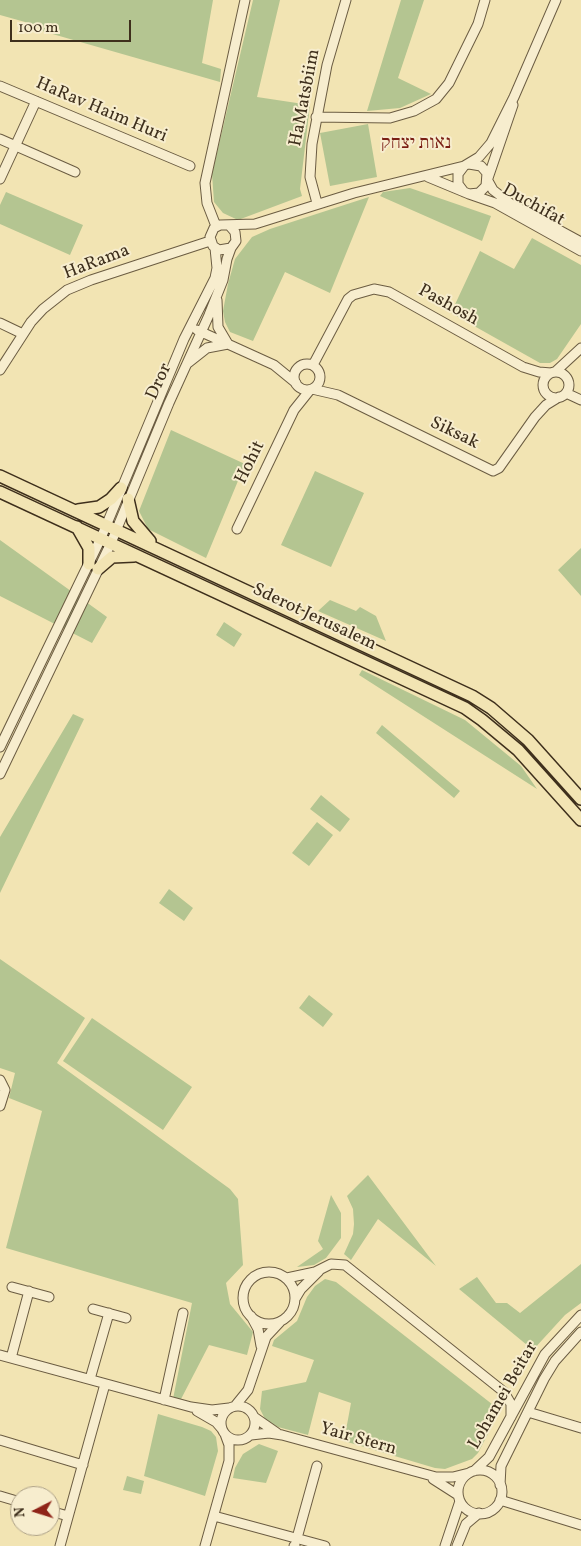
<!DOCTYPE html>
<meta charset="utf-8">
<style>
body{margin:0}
#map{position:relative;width:581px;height:1546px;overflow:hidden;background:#f2e4b3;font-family:Vollkorn,serif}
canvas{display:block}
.north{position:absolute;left:10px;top:1486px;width:50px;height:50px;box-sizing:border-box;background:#f7edce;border:1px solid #ada187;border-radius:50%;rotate:265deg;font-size:14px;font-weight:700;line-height:20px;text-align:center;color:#3e2f1c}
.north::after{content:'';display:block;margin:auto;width:18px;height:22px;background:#8f2418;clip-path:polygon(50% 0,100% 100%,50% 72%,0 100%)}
.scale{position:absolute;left:10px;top:20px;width:121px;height:22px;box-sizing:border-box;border:2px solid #3e2f1c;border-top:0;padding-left:6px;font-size:15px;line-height:18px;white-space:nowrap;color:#3e2f1c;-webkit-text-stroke:4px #f7edce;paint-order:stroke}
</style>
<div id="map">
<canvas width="581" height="1546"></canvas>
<div class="north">N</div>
<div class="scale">100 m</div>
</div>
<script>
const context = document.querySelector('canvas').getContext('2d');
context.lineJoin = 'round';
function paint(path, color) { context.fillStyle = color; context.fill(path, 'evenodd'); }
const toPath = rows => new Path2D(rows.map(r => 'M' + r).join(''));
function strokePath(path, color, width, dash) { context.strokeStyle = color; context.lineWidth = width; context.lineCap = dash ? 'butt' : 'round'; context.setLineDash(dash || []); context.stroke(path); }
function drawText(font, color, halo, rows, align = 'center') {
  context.font = font + ' Vollkorn,"Frank Ruhl Libre",serif'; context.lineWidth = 4; context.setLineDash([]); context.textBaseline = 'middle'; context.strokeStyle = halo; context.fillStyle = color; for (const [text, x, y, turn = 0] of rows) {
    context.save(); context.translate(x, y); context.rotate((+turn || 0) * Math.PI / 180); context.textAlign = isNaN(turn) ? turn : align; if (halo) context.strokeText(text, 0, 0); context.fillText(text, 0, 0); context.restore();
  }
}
const green = toPath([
 [0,0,213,0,202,63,221,69,220,82,42,31,43,27,0,15],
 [253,0,280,0,257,97,310,105,300,189,302,196,238,220,223,213,214,202,212,174],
 [401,0,424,0,398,78,431,94,400,108,367,111],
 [368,124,377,177,330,186,320,133],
 [410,188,491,216,482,241,380,196,383,192],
 [6,192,83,225,70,255,0,224,0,205],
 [369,197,330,293,285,272,253,341,230,332,225,322,223,311,228,284,235,259,252,237,270,229],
 [532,238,581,265,581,324,557,359,550,363,540,363,451,313,480,251,514,269],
 [171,430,245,464,206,558,148,529,139,511],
 [315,471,364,493,331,567,281,545],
 [0,540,107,617,92,643,0,596],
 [581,548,581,596,558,570],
 [330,600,356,611,360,607,376,616,386,641,318,611],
 [224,622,242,634,234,647,216,635],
 [362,670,465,720,521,766,537,789,359,675],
 [73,714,84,719,0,893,0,837],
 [382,725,460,791,454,798,376,733],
 [321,795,350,819,340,832,310,809],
 [317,822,333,835,309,866,292,853],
 [169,889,193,908,184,921,159,903],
 [0,959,85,1018,57,1063,230,1189,238,1199,243,1265,226,1283,230,1304,253,1332,247,1355,209,1345,180,1401,173,1399,192,1303,6,1248,42,1111,9,1098,15,1073,0,1068],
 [309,995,333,1014,323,1027,299,1008],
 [92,1018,192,1087,163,1130,63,1061],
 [368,1175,436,1266,378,1219,351,1260,344,1254,353,1234,354,1224,353,1209,347,1196],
 [331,1195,341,1213,341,1238,326,1258,314,1265,297,1267,323,1249,318,1241],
 [581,1264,581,1303,565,1315,533,1350,459,1289,477,1277,496,1303,507,1303,520,1313],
 [325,1279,336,1282,497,1408,498,1415,478,1453,472,1459,445,1469,435,1468,344,1441,351,1403,319,1392,308,1435,278,1427,265,1419,260,1409,262,1391,306,1382,314,1360,272,1346,274,1340,297,1321,307,1297,315,1286],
 [158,1414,202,1427,211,1431,216,1437,218,1451,205,1496,144,1476],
 [259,1444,278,1451,266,1483,233,1478,235,1468,243,1454],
 [127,1476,144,1481,141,1494,123,1490]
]);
const minor = toPath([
 [0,86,190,166],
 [316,117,390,118,414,111,436,99,449,83,478,24,485,0],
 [0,139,75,172],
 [428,177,469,194,479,193,486,186,487,173,481,166,469,164],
 [488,178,513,105],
 [0,179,36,101],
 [488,181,493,190,511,204,581,242],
 [464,192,458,184,458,174,464,166,479,157,491,143,514,97,556,0],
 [469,194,495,203,581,251],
 [317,203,310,177,312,144,327,65,346,0],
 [229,225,235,232,236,241,231,248,219,250,213,246,210,237,214,228,220,225,255,224,354,193,464,166],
 [216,226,207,203,205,183,245,0],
 [0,323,23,334],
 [197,330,274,365,296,383],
 [188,363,207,348,228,344,218,327,217,300],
 '294 377a13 13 0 1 1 26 0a13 13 0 1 1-26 0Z',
 [313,365,348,299,353,295,374,289,389,292,523,367,539,372,551,373],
 [0,370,31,322,43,309,67,290,91,280,210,241],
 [555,372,581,348],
 '543 385a13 13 0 1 1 26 0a13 13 0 1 1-26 0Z',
 [312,389,338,395,493,471,499,468,535,417,546,405,559,397],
 [566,393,581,400],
 [237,529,294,410,310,390],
 [0,747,101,538,184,339,215,278,217,268,215,248],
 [0,774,111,543,169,403,209,315,223,280,227,259,231,248],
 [0,1080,5,1090,0,1106],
 '243 1298a26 26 0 1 1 52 0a26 26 0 1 1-52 0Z',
 [287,1278,315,1272,331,1264,345,1265,504,1392,511,1404,511,1417],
 [12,1287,49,1297],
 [295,1299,301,1289,319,1271],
 [93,1309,126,1318],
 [251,1316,258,1329,261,1346],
 [0,1355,191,1407,212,1410,229,1408],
 [11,1358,29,1291],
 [90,1379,109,1313],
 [164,1400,183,1313],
 '221 1423a17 17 0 1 1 34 0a17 17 0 1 1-34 0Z',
 [235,1406,248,1390,266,1337,280,1322],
 [197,1411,216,1422,222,1429],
 [528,1412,581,1428],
 [254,1417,277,1433],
 [251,1435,269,1433,282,1435,436,1477,453,1477,469,1473],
 [0,1440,83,1465],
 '458 1492a22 22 0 1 1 44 0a22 22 0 1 1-44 0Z',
 [474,1471,489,1457,545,1354,581,1315],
 [433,1479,458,1495],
 [500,1485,501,1466,544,1379,555,1361,581,1332],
 [0,1496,20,1502],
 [500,1500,581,1525],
 [50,1511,68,1516],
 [214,1516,325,1546],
 [297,1538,317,1466],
 [60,1546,105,1384],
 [205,1546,229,1461,229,1445,225,1434],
 [294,1546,295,1545],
 [445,1546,460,1501],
 [457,1546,466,1524,479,1513]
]);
const major = toPath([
 [0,476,472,696,491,708,528,740,581,799],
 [0,492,465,708,482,720,518,750,581,820],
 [128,499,133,521,150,541],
 [78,510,99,507,111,499,121,488],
 [77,527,89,548,89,564],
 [98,569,112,557,134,556]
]);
const streetNames = [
 ["HaMatsbiim",306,98,-79],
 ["HaRav Haim Huri",101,111,23],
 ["Duchifat",533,206,29],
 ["HaRama",97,263,-21],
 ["Pashosh",448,306,29],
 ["Dror",160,382,-66],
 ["Siksak",454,434,26],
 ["Hohit",251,463,-64],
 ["Sderot Jerusalem",314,618,25],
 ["Lohamei Beitar",504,1396,-60],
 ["Yair Stern",358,1440,16]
];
const neighbourhoodNames = [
 ["נאות יצחק",416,145]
];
paint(green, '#b4c591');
strokePath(minor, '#6b5c42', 11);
strokePath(major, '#3e2f1c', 14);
strokePath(minor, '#f7edce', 9);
strokePath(major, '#f2e4b3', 11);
drawText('18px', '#3e2f1c', '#f7edce', streetNames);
drawText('19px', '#7a1f14', '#f7edce', neighbourhoodNames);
</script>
